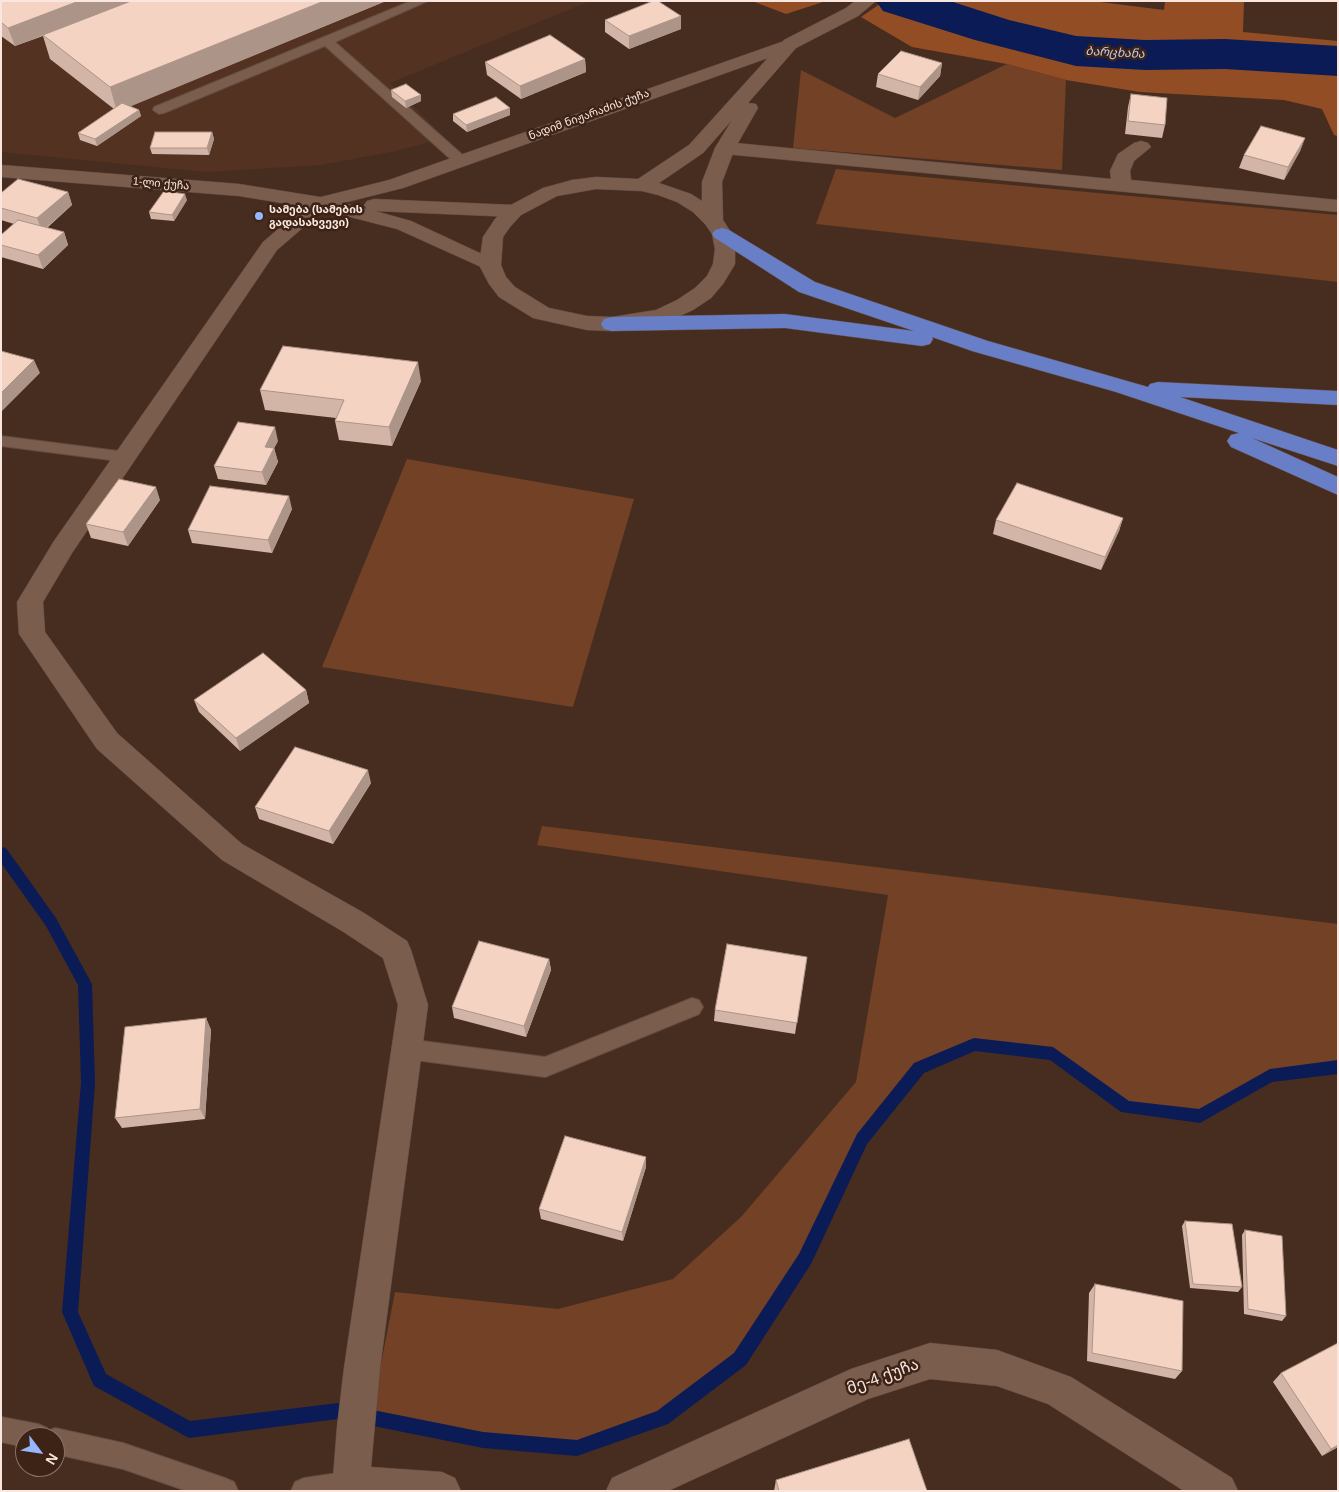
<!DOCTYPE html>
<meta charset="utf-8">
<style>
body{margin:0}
#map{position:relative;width:1339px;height:1492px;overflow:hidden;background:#472d20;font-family:Arial,sans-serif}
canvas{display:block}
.frame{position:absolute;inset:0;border:2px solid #f9e7df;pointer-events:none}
.north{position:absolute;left:15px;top:1427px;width:50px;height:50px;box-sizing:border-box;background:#3d2316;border:1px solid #887166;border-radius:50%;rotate:121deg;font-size:14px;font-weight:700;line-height:20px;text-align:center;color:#f9e7df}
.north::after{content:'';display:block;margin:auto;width:18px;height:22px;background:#97b6fd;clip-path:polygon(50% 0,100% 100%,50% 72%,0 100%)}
</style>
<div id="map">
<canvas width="1339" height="1492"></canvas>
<div class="frame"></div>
<div class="north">N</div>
</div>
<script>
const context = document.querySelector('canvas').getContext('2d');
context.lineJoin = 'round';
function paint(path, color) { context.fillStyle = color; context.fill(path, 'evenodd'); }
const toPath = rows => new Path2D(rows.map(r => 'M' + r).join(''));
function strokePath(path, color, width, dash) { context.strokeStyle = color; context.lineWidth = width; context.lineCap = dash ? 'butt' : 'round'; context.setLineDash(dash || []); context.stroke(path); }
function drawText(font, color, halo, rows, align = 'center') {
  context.font = font + ' Arial,"Noto Sans Georgian",sans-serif'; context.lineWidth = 5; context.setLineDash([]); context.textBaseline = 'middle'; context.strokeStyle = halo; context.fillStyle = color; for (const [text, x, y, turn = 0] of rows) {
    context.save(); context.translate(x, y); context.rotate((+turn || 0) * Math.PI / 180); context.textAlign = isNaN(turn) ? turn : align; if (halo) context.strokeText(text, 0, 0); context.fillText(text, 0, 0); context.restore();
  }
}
const built = toPath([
 [27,1,590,1,390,83,445,138,396,151,321,165,206,172,1,152,1,10]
]);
const green = toPath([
 [1007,64,1066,80,1062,170,793,148,801,70,895,118],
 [836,169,1338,215,1338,282,816,224],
 [407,459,634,499,573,707,322,667],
 [542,826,1338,924,1338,1067,1270,1076,1200,1116,1126,1107,1053,1054,974,1044,919,1068,862,1139,805,1259,740,1359,662,1418,577,1448,483,1440,370,1420,395,1292,558,1309,673,1279,741,1217,856,1082,888,895,537,845]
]);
const forest = toPath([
 [752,1,826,1,786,14],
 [884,1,1092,1,1164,10,1165,1,1244,1,1243,32,1338,41,1338,136,1334,135,1322,109,1284,100,1140,92,1066,80,1007,64,912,47,861,17]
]);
const stream = toPath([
 [1,847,6,848,56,918,92,984,95,1083,78,1312,106,1374,190,1421,338,1403,483,1432,577,1440,657,1411,734,1353,799,1254,857,1134,914,1063,974,1038,1053,1047,1129,1101,1199,1109,1270,1069,1338,1060,1338,1074,1272,1082,1200,1123,1121,1112,1050,1060,975,1051,924,1073,867,1144,811,1264,746,1365,668,1424,577,1456,483,1448,338,1419,189,1438,94,1386,62,1312,81,1083,78,985,46,926,1,863,1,847]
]);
const river = toPath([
 [876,1,950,1,1009,20,1076,36,1145,40,1225,39,1338,46,1338,76,1225,69,1145,70,1076,66,975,40,883,11,876,1]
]);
const service = toPath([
 [411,1,428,1,335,42,466,158,468,161,466,164,456,164,325,46,164,113,159,114,153,110,154,107,411,1],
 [1,436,126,452,132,453,134,457,132,461,126,462,1,446,1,436],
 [692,998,699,1000,703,1007,699,1014,545,1077,407,1059,399,1056,396,1049,399,1042,407,1039,545,1057,692,998],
 [1,1417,38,1424,47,1428,48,1431,55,1428,123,1443,225,1478,234,1482,238,1491,187,1491,123,1469,55,1454,55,1437,25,1437,25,1447,1,1442,1,1417],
 [352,1471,361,1475,365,1484,362,1491,291,1491,295,1482,304,1478,352,1471]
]);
const minor = toPath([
 [790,39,796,40,799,44,796,48,403,188,327,207,277,250,72,553,43,602,45,632,117,733,242,844,364,913,407,941,411,950,428,1005,380,1368,371,1467,442,1472,455,1478,461,1491,332,1491,337,1427,344,1368,398,1005,383,958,342,931,222,860,97,749,19,634,17,602,54,541,263,242,313,199,389,180,790,39],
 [1141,141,1148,143,1151,147,1134,161,1130,171,1131,180,1338,200,1338,212,725,154,718,152,715,148,718,144,725,142,1111,179,1110,171,1118,154,1134,143,1141,141],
 [930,1343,997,1350,1071,1377,1232,1478,1238,1491,1184,1491,1048,1404,997,1386,930,1379,868,1399,668,1491,606,1491,612,1478,851,1369,930,1343]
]);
const tertiary = toPath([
 [1,165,239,184,320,197,367,209,364,205,367,201,374,199,514,205,521,207,524,211,521,215,514,217,375,211,411,221,497,261,501,265,497,269,490,271,397,229,319,209,239,196,1,177,1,165]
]);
const secondary = toPath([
 [855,1,876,1,858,16,796,48,748,103,756,104,758,108,735,148,722,182,723,220,732,234,735,249,735,264,723,284,711,298,693,310,671,320,638,328,612,331,587,330,533,318,499,297,489,284,479,265,483,237,495,219,507,207,543,188,572,180,596,177,638,179,689,145,784,40,846,8,855,1],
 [732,120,715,148,702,182,702,201,691,194,659,183,703,153,732,120],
 [596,189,642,191,658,195,677,202,693,212,705,224,712,234,715,249,713,264,707,276,695,288,677,300,656,310,612,317,587,316,549,308,515,287,506,277,501,265,503,237,510,227,521,215,557,196,596,189]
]);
const trunk = toPath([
 [722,228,729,230,815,282,988,341,1148,387,1150,384,1158,382,1338,391,1338,405,1180,397,1338,450,1338,466,1252,438,1338,477,1338,495,1231,447,1227,441,1231,435,1239,433,1116,392,972,351,932,337,933,339,930,344,922,346,785,328,612,331,604,329,601,324,604,319,612,317,785,314,914,331,799,292,715,238,712,234,715,230,722,228]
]);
const wall = toPath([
 [1,1,386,1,130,106,139,110,141,116,97,146,80,140,78,133,114,109,50,59,43,36,15,46,1,36],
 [681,16,681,29,629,49,605,32,605,20],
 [585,59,586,72,521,99,487,75,485,62],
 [942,63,940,76,918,100,876,87,878,74],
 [391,90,421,101,406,108,392,97],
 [1131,94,1165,125,1162,138,1125,134,1128,107],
 [510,108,510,115,467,132,453,121,453,114],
 [212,132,214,139,209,155,152,154,150,148],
 [1305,138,1300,151,1284,180,1239,168,1244,155],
 [68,192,72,205,47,228,64,232,68,245,43,269,1,257,1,235,14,224,1,220,1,193],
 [187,200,174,221,151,219,149,212],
 [421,381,392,446,339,440,335,421,336,418,265,410,260,390],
 [278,441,274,448,278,462,266,485,218,479,214,466],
 [160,500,128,546,91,538,86,524],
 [292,509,272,553,192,543,188,530],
 [1123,518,1119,531,1101,570,993,534,996,520],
 [306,690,309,703,240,751,199,712,194,700],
 [371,783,333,844,259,819,255,807],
 [807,957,795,1034,714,1021,715,1010],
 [549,959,551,970,526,1037,454,1018,452,1007],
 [206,1018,211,1030,205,1119,122,1128,115,1118],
 [646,1157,646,1167,623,1241,541,1219,539,1209],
 [1185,1221,1242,1287,1238,1292,1190,1288,1182,1226],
 [1245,1230,1286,1316,1282,1321,1244,1314,1242,1235],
 [1095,1284,1182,1371,1175,1379,1087,1361,1089,1293],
 [1281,1373,1338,1447,1322,1456,1273,1382],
 [776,1480,927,1491,774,1491]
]);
const shadedWall = toPath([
 [79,1,133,1,15,46,8,28],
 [324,1,386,1,117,112,110,87],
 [681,16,681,29,629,49,629,36],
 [585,59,586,72,521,99,520,86],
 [942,63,940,76,918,100,920,87],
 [421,95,421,101,406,108,405,101],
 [510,108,510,115,467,132,466,125],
 [139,110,141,116,97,146,95,139],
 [212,132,214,139,209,155,207,148],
 [1305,138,1300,151,1284,180,1288,167],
 [68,192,72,205,42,231,37,218],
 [185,194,187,200,174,221,172,215],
 [64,232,68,245,43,269,38,255],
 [34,360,40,373,1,412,1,393],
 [418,362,421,381,392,446,389,427],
 [275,427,278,441,268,460,265,447],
 [274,448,278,462,266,485,262,472],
 [156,487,160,500,128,546,123,532],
 [289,496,292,509,272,553,268,540],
 [1123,518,1119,531,1101,570,1105,557],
 [306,690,309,703,240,751,236,738],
 [368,770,371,783,333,844,329,831],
 [549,959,551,970,526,1037,524,1026],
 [206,1018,211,1030,205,1119,200,1109],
 [646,1157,646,1167,623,1241,622,1232],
 [1338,1445,1338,1447,1322,1456,1331,1449]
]);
const building = toPath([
 [1,1,79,1,8,28,1,22,1,1],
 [131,1,324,1,110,87,43,35,131,1],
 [653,1,658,1,681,16,629,36,605,20,653,1],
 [550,35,585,59,520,86,485,62,550,35],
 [901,51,942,63,920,87,878,74,901,51],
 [406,84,421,95,405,101,391,90,406,84],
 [1131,94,1167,98,1165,125,1128,121,1131,94],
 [496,97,510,108,466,125,453,114,496,97],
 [122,103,139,110,95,139,78,133,122,103],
 [1261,126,1305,138,1288,167,1244,155,1261,126],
 [155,132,212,132,207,148,150,148,155,132],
 [18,179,68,192,37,218,1,208,1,193,18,179],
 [164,191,185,194,172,215,149,212,164,191],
 [18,220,64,232,38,255,1,245,1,235,18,220],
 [283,346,418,362,389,427,335,421,344,400,260,390,283,346],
 [1,351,34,360,1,393,1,351],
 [238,422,275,427,265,447,274,448,262,472,214,466,238,422],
 [119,479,156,487,123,532,86,524,119,479],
 [1017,483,1123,518,1105,557,996,520,1017,483],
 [210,486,289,496,268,540,188,530,210,486],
 [263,653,306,690,236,738,194,700,263,653],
 [295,747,368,770,329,831,255,807,295,747],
 [479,941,549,959,524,1026,452,1007,479,941],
 [727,944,807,957,797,1023,715,1010,727,944],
 [206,1018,200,1109,115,1118,125,1027,206,1018],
 [565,1136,646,1157,622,1232,539,1209,565,1136],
 [1185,1221,1232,1224,1242,1287,1193,1284,1185,1221],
 [1245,1230,1282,1236,1286,1316,1248,1309,1245,1230],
 [1095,1284,1183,1301,1182,1371,1092,1353,1095,1284],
 [1338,1343,1338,1445,1331,1449,1281,1373,1338,1343],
 [909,1439,927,1491,779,1491,776,1480,909,1439]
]);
const markers = [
 [259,216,5,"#97b6fd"]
];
const farStreetnames = [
 ["ნადიმ ნიჟარაძის ქუჩა",589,115,-20],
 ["1-ლი ქუჩა",161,184,5]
];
const farPoinames = [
 ["სამება (სამების",269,210],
 ["გადასახვევი)",269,223]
];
const farWaternames = [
 ["ბარცხანა",1115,53,3]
];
const nearStreetnames = [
 ["მე-4 ქუჩა",883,1377,-20]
];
paint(built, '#533221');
paint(green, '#724126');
paint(forest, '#934d24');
paint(stream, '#0b1b56');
paint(river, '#0b1b56');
strokePath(service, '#624c40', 2);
strokePath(minor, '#624c40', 1);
strokePath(tertiary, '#624c40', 1);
strokePath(secondary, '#624c40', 1);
strokePath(trunk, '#624c40', 1);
paint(service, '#7b5d4e');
paint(minor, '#7b5d4e');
paint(tertiary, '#7b5d4e');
paint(secondary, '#7b5d4e');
paint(trunk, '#687ec6');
paint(wall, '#d3b5a7');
paint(shadedWall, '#ac9488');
paint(building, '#f5d3c2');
strokePath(building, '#ac9488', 1);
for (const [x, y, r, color] of markers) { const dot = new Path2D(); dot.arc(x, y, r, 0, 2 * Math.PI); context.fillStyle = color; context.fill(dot); strokePath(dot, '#3d2316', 2); }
drawText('11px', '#f9e7df', '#3d2316', farStreetnames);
drawText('bold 11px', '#f9e7df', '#3d2316', farPoinames, 'left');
drawText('italic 12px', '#c2d3f8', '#3d2316', farWaternames);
drawText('16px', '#f9e7df', '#3d2316', nearStreetnames);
</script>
